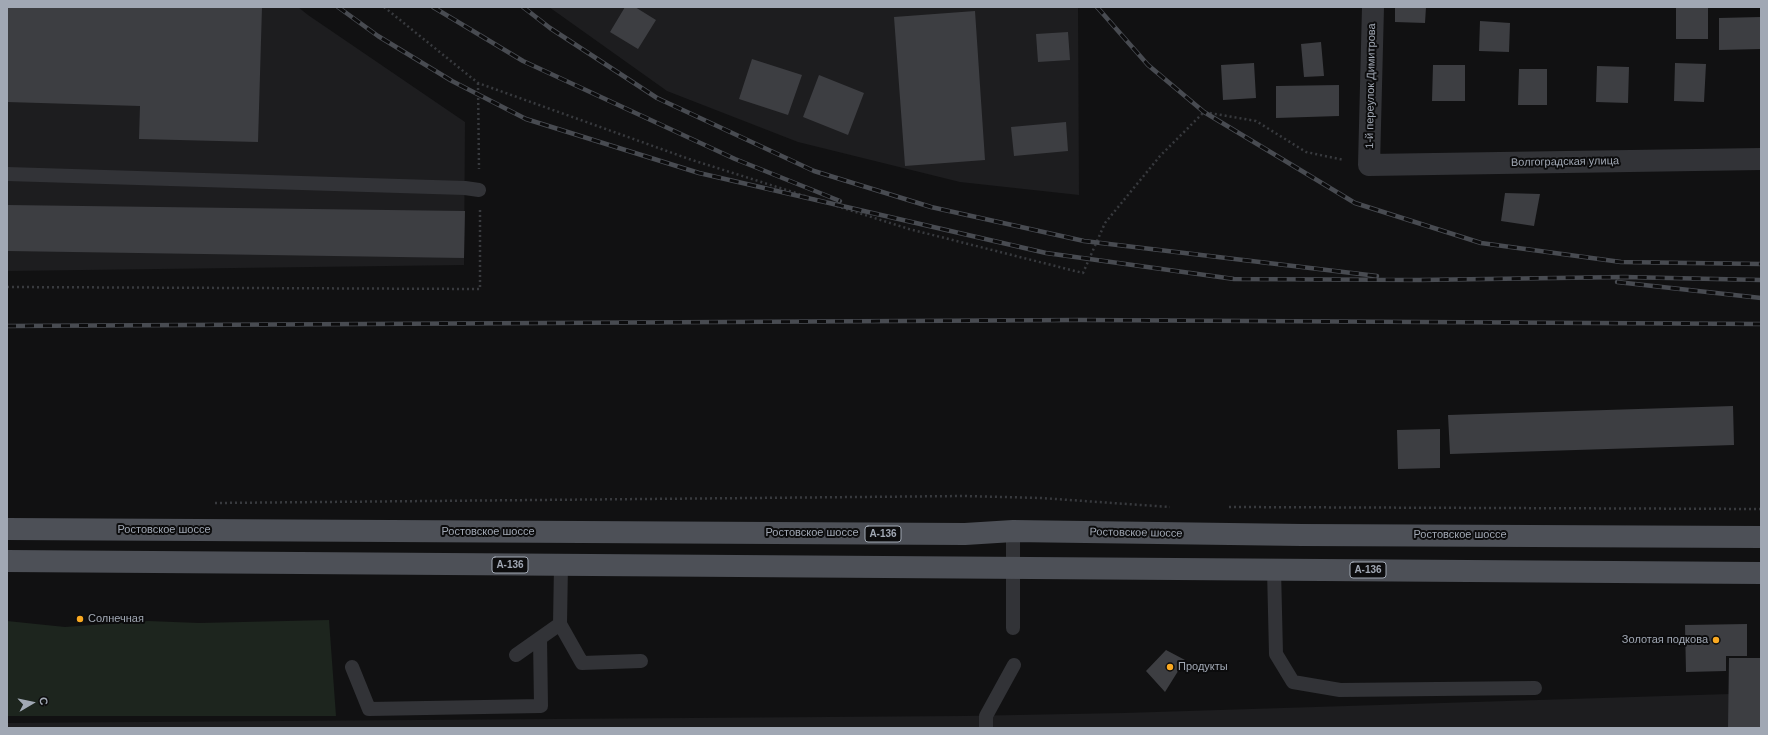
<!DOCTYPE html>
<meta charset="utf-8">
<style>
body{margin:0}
#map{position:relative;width:1768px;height:735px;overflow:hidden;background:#111112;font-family:Helvetica,sans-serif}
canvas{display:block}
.frame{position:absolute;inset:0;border:8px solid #a1a8b4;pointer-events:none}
.north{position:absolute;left:12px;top:683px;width:40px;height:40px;-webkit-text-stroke:3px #0c0c0d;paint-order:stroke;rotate:81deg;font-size:11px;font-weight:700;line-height:16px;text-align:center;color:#a1a8b4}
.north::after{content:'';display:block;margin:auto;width:14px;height:18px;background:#a1a8b4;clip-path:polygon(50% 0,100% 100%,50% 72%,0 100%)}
</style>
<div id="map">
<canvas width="1768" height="735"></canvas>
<div class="frame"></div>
<div class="north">С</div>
</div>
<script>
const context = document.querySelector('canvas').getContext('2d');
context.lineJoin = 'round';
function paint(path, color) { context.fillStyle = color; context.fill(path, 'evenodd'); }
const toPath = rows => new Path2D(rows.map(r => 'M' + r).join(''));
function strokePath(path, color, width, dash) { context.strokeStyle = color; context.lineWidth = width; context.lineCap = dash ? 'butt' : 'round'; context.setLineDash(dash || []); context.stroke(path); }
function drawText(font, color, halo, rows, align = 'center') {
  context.font = font + ' Helvetica,sans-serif'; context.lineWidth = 4; context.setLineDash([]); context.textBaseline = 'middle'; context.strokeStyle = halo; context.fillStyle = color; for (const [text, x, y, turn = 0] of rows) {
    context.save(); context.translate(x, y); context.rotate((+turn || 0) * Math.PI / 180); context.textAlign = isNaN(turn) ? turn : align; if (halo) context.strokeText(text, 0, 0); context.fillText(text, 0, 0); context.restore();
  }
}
const built = toPath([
 [7,7,298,7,308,15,465,122,464,265,7,271],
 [549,7,1078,7,1079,195,960,182,798,142,667,91],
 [1761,693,1761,728,7,728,7,723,963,716,1124,713]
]);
const green = toPath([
 [329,620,336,716,7,716,7,621,65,627,148,621,199,623]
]);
const building = toPath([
 [7,7,262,7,258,142,139,139,140,106,7,102],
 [625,7,635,7,656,20,638,49,610,32],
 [1395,7,1426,7,1425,23,1395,22],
 [1676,8,1708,8,1708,39,1676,39],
 [975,11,985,160,905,166,894,17],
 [1761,17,1761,49,1719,50,1719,18],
 [1480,21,1510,23,1509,52,1479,51],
 [1068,32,1070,60,1038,62,1036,34],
 [1321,42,1324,76,1304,77,1301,44],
 [752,59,802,75,788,115,739,99],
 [1254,63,1256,98,1223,100,1221,65],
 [1675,63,1706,64,1704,102,1674,101],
 [1433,65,1465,65,1465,101,1432,101],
 [1597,66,1629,67,1628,103,1596,102],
 [1519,69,1547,69,1547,105,1518,105],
 [819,75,864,93,848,135,803,117],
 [1339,85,1339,116,1276,118,1276,86],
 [1066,122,1068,151,1014,156,1011,127],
 [1505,193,1540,194,1534,226,1501,221],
 [7,205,465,211,464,258,7,251],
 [1733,406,1734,445,1450,454,1448,415],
 [1440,429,1440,468,1398,469,1397,430],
 [1747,624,1747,656,1726,656,1726,671,1686,672,1685,625],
 [1166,650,1185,660,1165,692,1146,671],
 [1729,658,1761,658,1761,728,1728,728]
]);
const path = toPath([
 [384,7,478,83,689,159,909,229,1083,273,1105,223,1160,156,1204,112,1256,121,1306,152,1344,160],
 [478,83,479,169],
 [7,287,480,289,480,210],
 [215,503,965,496,1041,498,1170,507],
 [1229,507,1761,509]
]);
const lane = toPath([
 [7,174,465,188,479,190],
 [1013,531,1013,628],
 [1274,569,1276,654,1293,682,1340,690,1535,688],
 [560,624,582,663,641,661],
 [516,655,560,624,561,565],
 [352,667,369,709,541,706,540,638],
 [986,728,986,716,1014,665]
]);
const street = toPath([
 [1373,7,1369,165,1761,159]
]);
const primary = toPath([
 [7,529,965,534,1013,531,1302,535,1761,537],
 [7,561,1761,573]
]);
const rail = toPath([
 [338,7,378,36,452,81,526,119,699,173,1046,253,1234,279,1419,280,1624,277,1761,280],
 [433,7,523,61,735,159,840,201],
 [523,7,550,28,657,98,814,171,931,207,1084,241,1377,276],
 [1097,7,1148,65,1204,112,1355,203,1481,243,1621,262,1761,264],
 [1617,282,1761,298],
 [7,326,1081,320,1761,324]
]);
const markers = [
 [80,619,4,"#faa921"],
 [1716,640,4,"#faa921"],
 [1170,667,4,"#faa921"]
];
const shields = [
 [883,534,36],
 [510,565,36],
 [1368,570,36]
];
const shieldNames = [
 ["А-136",883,534],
 ["А-136",510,565],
 ["А-136",1368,570]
];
const streetNames = [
 ["1-й переулок Димитрова",1371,86,-89],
 ["Волгоградская улица",1565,162,-1],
 ["Ростовское шоссе",164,530],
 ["Ростовское шоссе",488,532],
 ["Ростовское шоссе",812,533],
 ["Ростовское шоссе",1136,533,1],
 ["Ростовское шоссе",1460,535]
];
const poiNames = [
 ["Солнечная",88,619],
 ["Золотая подкова",1708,640,"right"],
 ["Продукты",1178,667]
];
paint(built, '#1d1d1f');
paint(green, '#1d251e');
paint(building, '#3d3e42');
strokePath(path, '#383a3e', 2.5, [2, 3]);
strokePath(lane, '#323337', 14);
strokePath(street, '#323337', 22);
strokePath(primary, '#4d5057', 22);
strokePath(rail, '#484b51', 4.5);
strokePath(rail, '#0c0c0d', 3, [9]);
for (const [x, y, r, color] of markers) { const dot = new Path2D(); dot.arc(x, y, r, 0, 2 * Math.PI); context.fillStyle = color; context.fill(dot); strokePath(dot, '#0c0c0d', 1.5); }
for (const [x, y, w] of shields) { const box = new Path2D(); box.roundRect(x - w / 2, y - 8, w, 16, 3); context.fillStyle = '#0c0c0d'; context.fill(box); strokePath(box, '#a1a8b4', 1); }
drawText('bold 10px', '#a1a8b4', null, shieldNames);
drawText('11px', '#a1a8b4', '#0c0c0d', streetNames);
drawText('11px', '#a1a8b4', '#0c0c0d', poiNames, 'left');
</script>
